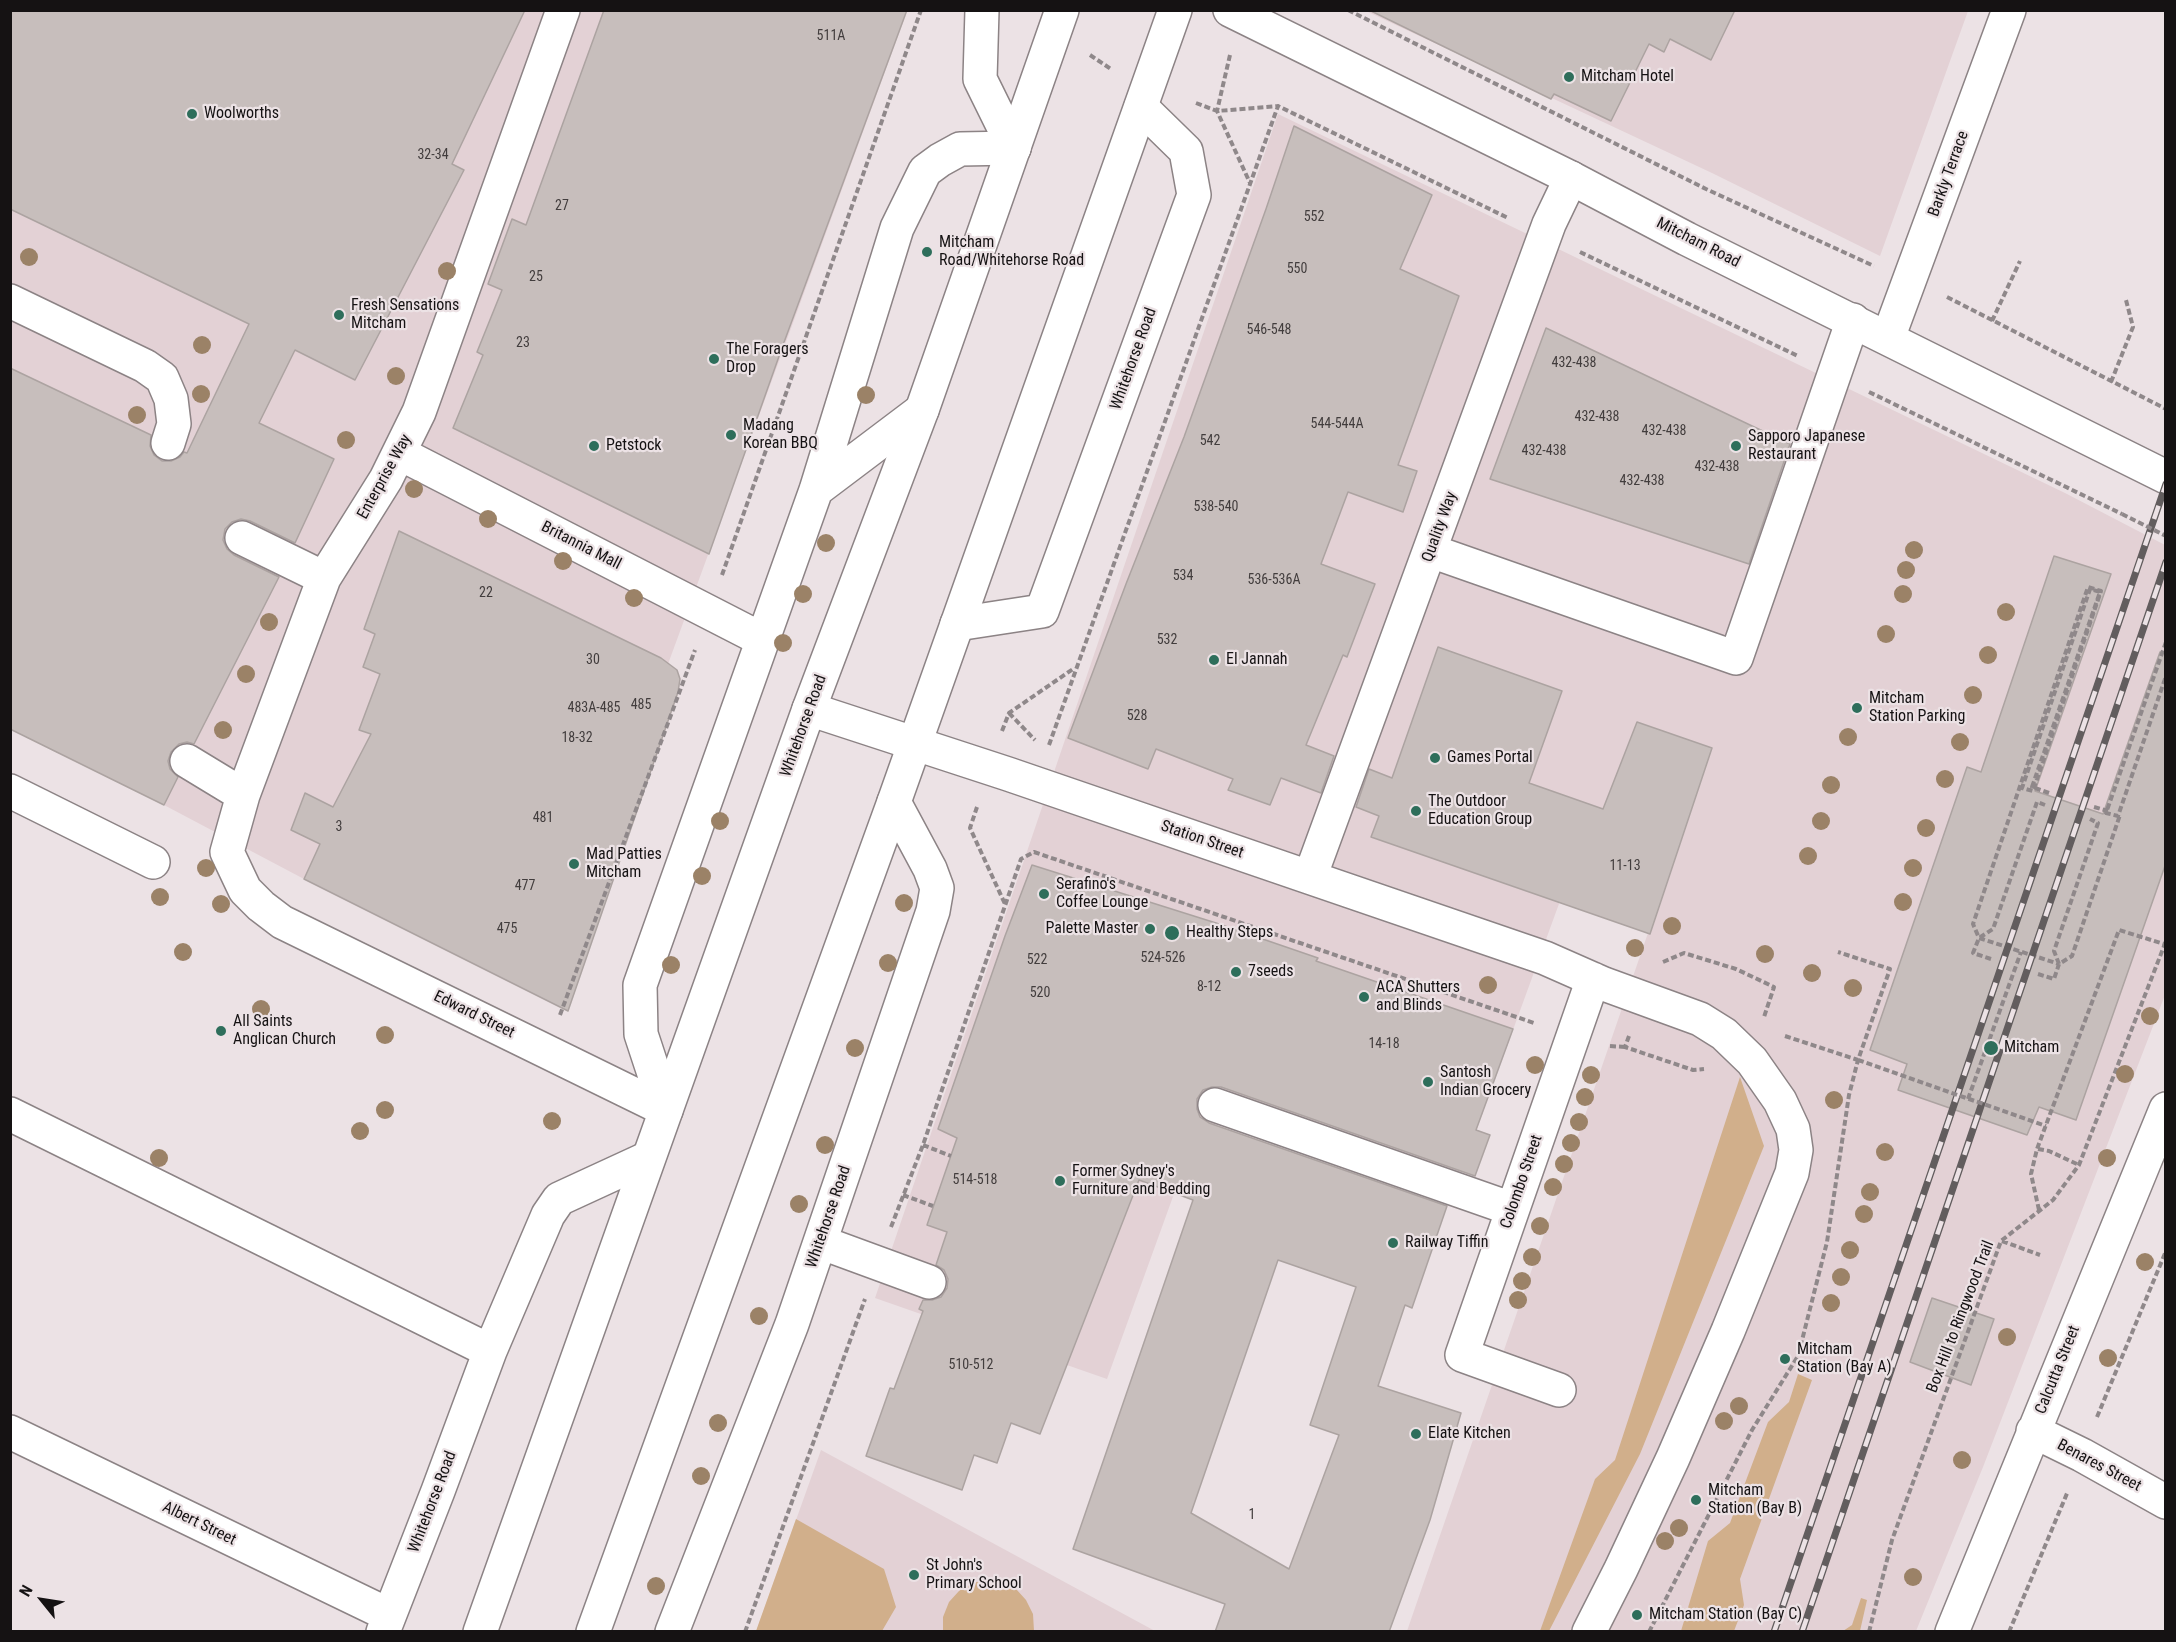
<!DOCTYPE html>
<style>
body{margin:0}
#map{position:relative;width:2176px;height:1642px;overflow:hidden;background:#ece2e5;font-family:"Roboto Condensed",sans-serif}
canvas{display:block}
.frame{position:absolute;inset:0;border:12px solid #151213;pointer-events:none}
.north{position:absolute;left:12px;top:1570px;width:60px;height:60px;-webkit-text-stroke:4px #ece2e5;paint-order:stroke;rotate:300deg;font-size:16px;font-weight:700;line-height:24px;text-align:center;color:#151213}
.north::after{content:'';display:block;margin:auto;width:21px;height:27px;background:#151213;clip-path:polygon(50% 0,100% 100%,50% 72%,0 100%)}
</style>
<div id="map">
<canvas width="2176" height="1642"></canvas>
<div class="frame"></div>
<div class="north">N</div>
</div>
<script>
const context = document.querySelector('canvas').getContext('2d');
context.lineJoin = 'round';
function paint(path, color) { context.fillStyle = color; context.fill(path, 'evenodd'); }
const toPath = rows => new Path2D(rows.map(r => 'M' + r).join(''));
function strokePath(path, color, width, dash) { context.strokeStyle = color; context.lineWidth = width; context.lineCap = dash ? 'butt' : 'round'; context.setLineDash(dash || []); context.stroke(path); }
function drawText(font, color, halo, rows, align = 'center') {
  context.font = font + ' "Roboto Condensed",sans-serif'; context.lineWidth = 4.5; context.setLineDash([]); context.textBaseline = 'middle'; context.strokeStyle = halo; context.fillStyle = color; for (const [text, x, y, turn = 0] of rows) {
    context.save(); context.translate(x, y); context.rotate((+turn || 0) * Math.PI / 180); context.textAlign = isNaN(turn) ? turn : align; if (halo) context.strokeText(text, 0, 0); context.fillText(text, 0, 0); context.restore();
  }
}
const built = toPath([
 [897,10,899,18,904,20,642,735,304,879,164,805,11,729,10,11],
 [1366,11,1968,11,1880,256,1712,173],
 [1278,114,2065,493,2165,545,2165,995,1983,1467,1916,1631,1407,1631,1648,933,1560,901,1451,1200,1228,1119,1196,1133,1107,1379,875,1298],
 [821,1450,1155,1631,756,1632]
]);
const green = toPath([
 [1740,1077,1764,1146,1640,1454,1549,1631,1540,1631,1595,1479,1615,1460],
 [1798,1374,1812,1380,1740,1579,1744,1605,1734,1631,1681,1631,1708,1541,1730,1523,1768,1422,1789,1402],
 [796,1519,884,1569,896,1607,882,1631,756,1631],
 [987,1580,1002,1582,1016,1589,1026,1600,1033,1614,1034,1631,943,1631,943,1617,949,1602,959,1591,972,1583],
 [1861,1598,1867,1600,1860,1631,1843,1631,1852,1625]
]);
const building = toPath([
 [10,10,525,10,452,164,464,170,355,380,295,350,259,423,334,459,295,543,250,521,241,519,232,522,225,529,223,540,227,549,234,555,279,577,194,744,187,742,179,744,171,752,168,761,170,769,178,777,164,805,10,729,10,368,151,435,150,446,154,455,162,461,171,461,180,457,184,452,187,453,249,324,10,209,10,10],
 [604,10,907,10,783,345,709,554,453,428,483,355,477,352,502,290,488,284,512,219,526,225,604,10],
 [1369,10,1735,10,1711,60,1670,39,1664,52,1649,44,1611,121,1554,94,1551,99,1369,10],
 [1294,126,1432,195,1400,269,1459,296,1398,465,1417,471,1403,512,1348,492,1321,564,1375,584,1347,657,1343,655,1306,745,1334,756,1321,793,1281,778,1270,805,1228,790,1233,779,1156,749,1148,769,1068,738,1126,584,1184,437,1266,209,1294,126],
 [1546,328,1790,444,1749,564,1490,479,1546,328],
 [399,531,661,658,677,670,680,679,678,692,568,1011,304,879,320,844,291,830,305,793,333,807,371,734,359,730,380,674,363,667,375,634,364,629,399,531],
 [2054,556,2111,574,2035,791,2103,814,2160,652,2166,653,2166,863,2076,1120,2039,1107,2027,1135,1898,1090,1907,1064,1870,1050,1967,767,1981,772,2054,556],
 [1438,647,1562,691,1529,783,1603,809,1637,722,1712,748,1650,934,1371,837,1379,816,1356,807,1369,769,1392,778,1438,647],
 [1032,865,1216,923,1318,958,1316,961,1513,1029,1476,1130,1490,1135,1475,1176,1221,1087,1212,1087,1203,1090,1197,1099,1197,1109,1200,1117,1209,1123,1447,1206,1412,1308,1405,1305,1378,1386,1461,1413,1430,1520,1389,1632,1215,1632,1225,1604,1073,1549,1193,1200,1139,1180,1040,1434,1011,1423,997,1463,974,1455,962,1490,866,1456,890,1388,894,1389,923,1311,919,1309,923,1300,932,1300,941,1297,947,1288,948,1279,944,1270,936,1265,947,1232,927,1225,957,1138,938,1129,1005,936,1032,865],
 [1278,1260,1356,1287,1310,1425,1339,1435,1289,1569,1191,1513,1278,1260],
 [1932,1298,1994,1319,1971,1385,1910,1362,1932,1298]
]);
const path = toPath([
 [1348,10,1706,189,1874,266],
 [1090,55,1111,69],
 [1230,55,1217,111,1250,183],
 [1196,103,1217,111,1278,106],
 [1580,252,1798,356],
 [1947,297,2166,409],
 [1992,321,2020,261],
 [2111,382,2133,327,2126,300],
 [1869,392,2122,514],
 [722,575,921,10],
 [2166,642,2106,813,2118,816,2166,676],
 [1009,713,1035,740],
 [1002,731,1009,713,1073,669],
 [1049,745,1278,106,1508,218],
 [2049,793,2032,787,2100,592,2090,589,2022,788,2033,791,2101,591,2088,587,1973,924,1979,938,2059,964],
 [977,807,970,828,1005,904],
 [2094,807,2108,811],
 [1991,959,1973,953,1979,938,1993,929,2037,802,2045,805],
 [1663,962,1684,953,1736,969,1774,987,1764,1017],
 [2059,964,2054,951,2098,823,2090,819],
 [2038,974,2054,979,2059,964,2072,956,2120,815],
 [560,1015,695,650],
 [1629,1036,1625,1047,1693,1070,1704,1069],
 [1785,1036,1858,1060,1890,969,1838,952],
 [1610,1046,1625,1047],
 [1968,1099,2021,952],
 [923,1145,951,1156],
 [2038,1149,2049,1151,2079,1165],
 [903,1195,933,1206],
 [2039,1210,2031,1174,2037,1149,2119,930,2164,944],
 [891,1227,923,1145,1021,859,1034,852,1534,1023],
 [2002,1241,2040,1255],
 [2097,1417,2166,1251],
 [745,1632,865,1299],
 [1649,1632,1752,1430,1798,1356,1827,1242,1849,1095,1858,1060],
 [1869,1632,1892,1540,2001,1241,2053,1200,2079,1165,2166,941],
 [2009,1632,2068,1491]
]);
const minor = toPath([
 [563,10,419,412,386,479,324,578,243,795,227,852,245,890,261,906,282,922,666,1110],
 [10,301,145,366,162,378,171,399,174,424,168,443],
 [1888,338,2009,10],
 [399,453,763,640],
 [816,490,922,410],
 [242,538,324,578],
 [1431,551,1736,658,1853,320],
 [957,624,1042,611,1194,195,1186,151,1141,107],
 [809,709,1008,774,1545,958,1604,984,1700,1019,1724,1034,1752,1061,1780,1101,1793,1129,1796,1150,1792,1173,1728,1331,1673,1458,1621,1569,1589,1632],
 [187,761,243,795],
 [10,791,153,862],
 [1310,877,1549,224,1571,178],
 [1215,1105,1512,1209],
 [666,1110,641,1034,640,985,816,490,897,228,925,171,940,160,960,149,1014,148],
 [10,1114,490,1351],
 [820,1242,929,1282],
 [1559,1390,1462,1355,1593,979],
 [2033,1431,2082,1455,2166,1502],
 [10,1432,389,1615],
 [383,1632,438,1491,490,1351,548,1215,559,1199,648,1158],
 [672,1632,792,1324,933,911,937,888,930,869,894,802],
 [1952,1632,2166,1109]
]);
const major = toPath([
 [982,10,980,79,1014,148],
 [1230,10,1571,178,1687,239,2166,477]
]);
const highway = toPath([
 [480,1632,809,709,922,410,1062,10],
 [593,1632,894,802,1175,10]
]);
const rail = toPath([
 [1774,1632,2166,484],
 [1802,1632,2166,562]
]);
const pathBridge = toPath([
 [2122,514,2166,536],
 [1858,1060,2046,1126]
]);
const trees = [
 [29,257],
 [447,271],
 [202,345],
 [396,376],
 [201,394],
 [866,395],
 [137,415],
 [346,440],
 [414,489],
 [488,519],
 [826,543],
 [1914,550],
 [563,561],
 [1906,570],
 [803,594],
 [1903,594],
 [634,598],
 [2006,612],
 [269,622],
 [1886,634],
 [783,643],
 [1988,655],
 [246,674],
 [1973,695],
 [223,730],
 [1848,737],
 [1960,742],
 [1945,779],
 [1831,785],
 [720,821],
 [1821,821],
 [1926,828],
 [1808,856],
 [206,868],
 [1913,868],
 [702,876],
 [160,897],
 [1903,902],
 [904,903],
 [221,904],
 [1672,926],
 [1635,948],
 [183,952],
 [1765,954],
 [888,963],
 [671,965],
 [1812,973],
 [1488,985],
 [1853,988],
 [261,1009],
 [2150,1016],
 [385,1035],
 [855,1048],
 [1535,1065],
 [2125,1074],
 [1591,1075],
 [1585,1097],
 [1834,1100],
 [385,1110],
 [552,1121],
 [1579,1122],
 [360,1131],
 [1571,1143],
 [825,1145],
 [1885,1152],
 [159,1158],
 [2107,1158],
 [1564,1164],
 [1553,1187],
 [1870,1192],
 [799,1204],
 [1864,1214],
 [1540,1226],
 [1850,1250],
 [1532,1257],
 [2145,1262],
 [1841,1277],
 [1522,1281],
 [1518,1300],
 [1831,1303],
 [759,1316],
 [2007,1337],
 [2108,1358],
 [1739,1406],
 [1724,1421],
 [718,1423],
 [1962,1460],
 [701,1476],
 [1679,1528],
 [1665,1541],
 [1913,1577],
 [656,1586]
];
const markers = [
 [1569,77,6,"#2e6e5b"],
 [192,114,6,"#2e6e5b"],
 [927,252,6,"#2e6e5b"],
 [339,315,6,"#2e6e5b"],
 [714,359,6,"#2e6e5b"],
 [731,435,6,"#2e6e5b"],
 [594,446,6,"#2e6e5b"],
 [1736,446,6,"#2e6e5b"],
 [1214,660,6,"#2e6e5b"],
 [1857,708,6,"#2e6e5b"],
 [1435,758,6,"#2e6e5b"],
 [1416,811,6,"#2e6e5b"],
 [574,864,6,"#2e6e5b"],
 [1044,894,6,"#2e6e5b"],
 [1150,929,6,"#2e6e5b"],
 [1172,933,8,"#2e6e5b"],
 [1236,972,6,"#2e6e5b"],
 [1364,997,6,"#2e6e5b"],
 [221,1031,6,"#2e6e5b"],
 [1991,1048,8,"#2e6e5b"],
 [1428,1082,6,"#2e6e5b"],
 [1060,1181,6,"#2e6e5b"],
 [1393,1243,6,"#2e6e5b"],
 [1785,1359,6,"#2e6e5b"],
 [1416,1434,6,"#2e6e5b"],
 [1696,1500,6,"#2e6e5b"],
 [914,1575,6,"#2e6e5b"],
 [1637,1615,6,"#2e6e5b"]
];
const numberNames = [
 ["511A",831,36],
 ["32-34",433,155],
 ["27",562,206],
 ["552",1314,217],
 ["550",1297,269],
 ["25",536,277],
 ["546-548",1269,330],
 ["23",523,343],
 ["432-438",1574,363],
 ["432-438",1597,417],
 ["544-544A",1337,424],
 ["432-438",1664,431],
 ["542",1210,441],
 ["432-438",1544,451],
 ["432-438",1717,467],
 ["432-438",1642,481],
 ["538-540",1216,507],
 ["534",1183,576],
 ["536-536A",1274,580],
 ["22",486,593],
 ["532",1167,640],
 ["30",593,660],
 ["485",641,705],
 ["483A-485",594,708],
 ["528",1137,716],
 ["18-32",577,738],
 ["481",543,818],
 ["3",339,827],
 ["11-13",1625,866],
 ["477",525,886],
 ["475",507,929],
 ["524-526",1163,958],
 ["522",1037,960],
 ["8-12",1209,987],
 ["520",1040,993],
 ["14-18",1384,1044],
 ["514-518",975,1180],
 ["510-512",971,1365],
 ["1",1252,1515]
];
const poiNames = [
 ["Mitcham Hotel",1581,77],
 ["Woolworths",204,114],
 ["Mitcham",939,243],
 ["Road/Whitehorse Road",939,261],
 ["Fresh Sensations",351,306],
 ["Mitcham",351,324],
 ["The Foragers",726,350],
 ["Drop",726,368],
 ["Madang",743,426],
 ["Korean BBQ",743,444],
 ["Sapporo Japanese",1748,437],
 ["Restaurant",1748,455],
 ["Petstock",606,446],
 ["El Jannah",1226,660],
 ["Mitcham",1869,699],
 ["Station Parking",1869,717],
 ["Games Portal",1447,758],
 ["The Outdoor",1428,802],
 ["Education Group",1428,820],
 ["Mad Patties",586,855],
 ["Mitcham",586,873],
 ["Serafino's",1056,885],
 ["Coffee Lounge",1056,903],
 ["Palette Master",1138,929,"right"],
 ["Healthy Steps",1186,933],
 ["7seeds",1248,972],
 ["ACA Shutters",1376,988],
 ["and Blinds",1376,1006],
 ["All Saints",233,1022],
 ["Anglican Church",233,1040],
 ["Mitcham",2004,1048],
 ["Santosh",1440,1073],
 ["Indian Grocery",1440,1091],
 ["Former Sydney's",1072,1172],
 ["Furniture and Bedding",1072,1190],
 ["Railway Tiffin",1405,1243],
 ["Mitcham",1797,1350],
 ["Station (Bay A)",1797,1368],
 ["Elate Kitchen",1428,1434],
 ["Mitcham",1708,1491],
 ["Station (Bay B)",1708,1509],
 ["St John's",926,1566],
 ["Primary School",926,1584],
 ["Mitcham Station (Bay C)",1649,1615]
];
const streetNames = [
 ["Barkly Terrace",1949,174,-70],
 ["Mitcham Road",1698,243,27],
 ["Whitehorse Road",1134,359,-70],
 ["Enterprise Way",385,477,-61],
 ["Quality Way",1440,527,-70],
 ["Britannia Mall",581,546,27],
 ["Whitehorse Road",804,726,-70],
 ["Station Street",1202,840,19],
 ["Edward Street",474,1015,26],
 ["Colombo Street",1522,1182,-71],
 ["Whitehorse Road",829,1217,-71],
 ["Box Hill to Ringwood Trail",1961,1317,-69],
 ["Calcutta Street",2058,1370,-68],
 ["Benares Street",2099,1466,28],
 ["Whitehorse Road",433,1502,-69],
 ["Albert Street",199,1524,26]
];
paint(built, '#e3d1d5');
paint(green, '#d1af8b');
paint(building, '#c7bebc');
strokePath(building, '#aca3a1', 1.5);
strokePath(minor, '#8c8385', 36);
strokePath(major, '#8c8385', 36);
strokePath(highway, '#8c8385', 36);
strokePath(path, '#8f888a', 4, [6, 3]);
strokePath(minor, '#fff', 33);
strokePath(major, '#fff', 33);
strokePath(highway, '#fff', 33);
strokePath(rail, '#625d5e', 7);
strokePath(rail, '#ece2e5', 4.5, [14]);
strokePath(pathBridge, '#8f888a', 4, [6, 3]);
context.fillStyle = '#9b8267';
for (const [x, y] of trees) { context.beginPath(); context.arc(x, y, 9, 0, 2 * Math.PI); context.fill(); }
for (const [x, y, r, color] of markers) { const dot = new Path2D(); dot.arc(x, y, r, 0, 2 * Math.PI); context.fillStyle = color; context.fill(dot); strokePath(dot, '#ece2e5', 2); }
drawText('14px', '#423d3d', null, numberNames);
drawText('16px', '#151213', '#ece2e5', poiNames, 'left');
drawText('16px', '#151213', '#ece2e5', streetNames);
</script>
